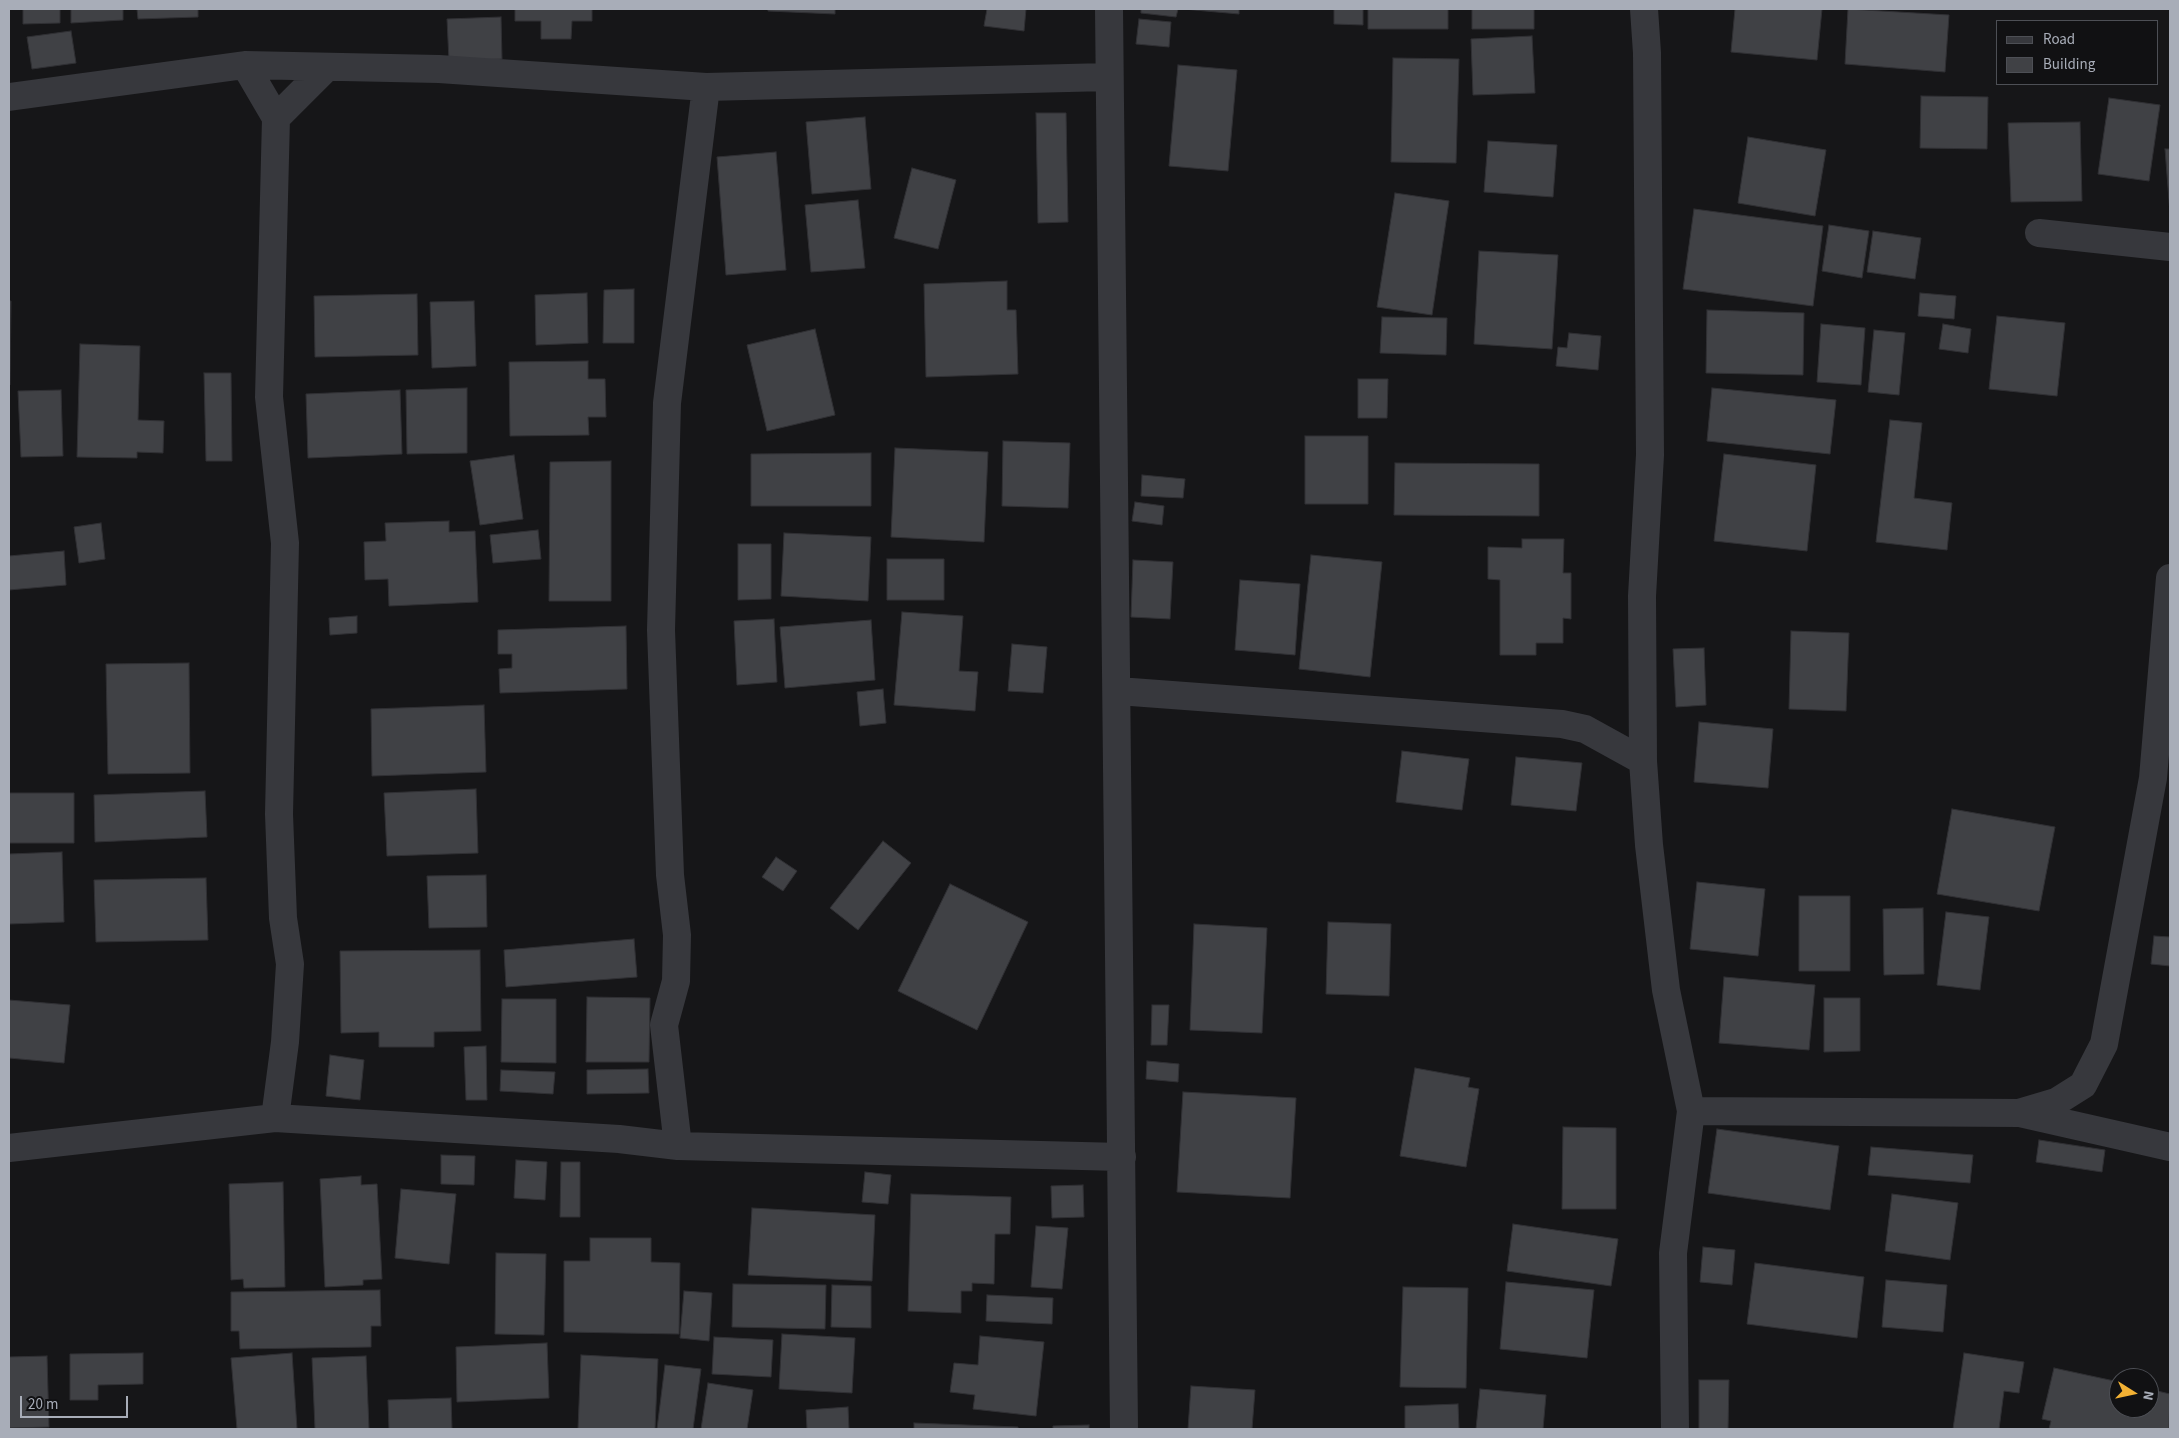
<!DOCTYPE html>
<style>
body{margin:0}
#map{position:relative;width:2179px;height:1438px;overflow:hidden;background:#161618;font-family:"Source Sans 3",sans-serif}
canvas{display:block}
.frame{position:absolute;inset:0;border:10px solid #a8adb8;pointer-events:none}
.legend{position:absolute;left:1996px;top:20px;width:162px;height:65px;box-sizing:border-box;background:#111113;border:1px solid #4d4f55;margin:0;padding:6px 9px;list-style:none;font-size:15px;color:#a8adb8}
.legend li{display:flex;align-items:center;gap:10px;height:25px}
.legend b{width:25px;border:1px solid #4d4f55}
.north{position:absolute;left:2109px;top:1368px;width:50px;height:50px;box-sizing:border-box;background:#111113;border:1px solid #4d4f55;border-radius:50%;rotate:100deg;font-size:14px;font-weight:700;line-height:20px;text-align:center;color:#a8adb8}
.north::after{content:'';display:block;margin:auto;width:18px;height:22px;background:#f2b134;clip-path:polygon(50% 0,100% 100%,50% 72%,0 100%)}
.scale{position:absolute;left:20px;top:1396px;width:108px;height:22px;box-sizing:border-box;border:2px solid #a8adb8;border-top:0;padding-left:6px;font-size:15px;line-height:18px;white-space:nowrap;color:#a8adb8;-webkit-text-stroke:4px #111113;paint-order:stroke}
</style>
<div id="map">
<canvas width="2179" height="1438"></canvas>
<div class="frame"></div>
<ul class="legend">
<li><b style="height:6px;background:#37383d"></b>Road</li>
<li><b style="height:14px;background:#404145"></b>Building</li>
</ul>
<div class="north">N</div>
<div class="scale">20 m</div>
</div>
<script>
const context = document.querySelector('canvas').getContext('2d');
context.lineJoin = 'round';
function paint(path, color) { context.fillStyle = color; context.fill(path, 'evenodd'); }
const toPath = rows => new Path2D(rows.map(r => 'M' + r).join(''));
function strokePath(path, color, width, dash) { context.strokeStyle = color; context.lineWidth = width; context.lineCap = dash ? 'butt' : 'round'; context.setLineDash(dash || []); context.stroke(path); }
const building = toPath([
 [23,9,60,9,60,23,23,24,23,9],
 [71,9,123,9,123,20,71,23,71,9],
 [137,9,198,9,198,17,138,19,137,9],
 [515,9,592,9,592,21,572,21,571,39,541,39,541,21,515,21,515,9],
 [768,9,835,9,835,14,768,11,768,9],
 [987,9,1026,9,1024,31,984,26,987,9],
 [1141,9,1178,9,1176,17,1141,13,1141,9],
 [1183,9,1239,9,1239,14,1183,9],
 [1334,9,1363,9,1363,25,1334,24,1334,9],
 [1368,9,1448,9,1448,29,1368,29,1368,9],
 [1472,9,1534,9,1534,29,1472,29,1472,9],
 [1735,9,1822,9,1817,60,1731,52,1735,9],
 [1848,9,1949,15,1945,72,1845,64,1848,9],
 [501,17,502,59,449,61,447,19,501,17],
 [1139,19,1171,22,1169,47,1136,44,1139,19],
 [71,31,76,63,32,69,27,37,71,31],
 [1532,36,1535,93,1473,95,1471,39,1532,36],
 [1393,58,1459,59,1456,163,1391,162,1393,58],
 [1178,65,1237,70,1228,171,1169,166,1178,65],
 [1921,96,1988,97,1987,149,1920,148,1921,96],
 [2109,98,2160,105,2149,181,2098,174,2109,98],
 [1036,113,1066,113,1068,222,1038,223,1036,113],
 [865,117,871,189,812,194,806,122,865,117],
 [2080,122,2082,201,2011,202,2008,123,2080,122],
 [1748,137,1826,150,1815,216,1738,203,1748,137],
 [1488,141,1557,145,1553,197,1484,192,1488,141],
 [2165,149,2170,149,2170,213,2165,149],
 [776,152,786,270,726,275,717,157,776,152],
 [912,168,956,180,938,249,894,238,912,168],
 [1395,193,1449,201,1432,315,1377,307,1395,193],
 [858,200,865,268,811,272,805,205,858,200],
 [1694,209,1823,226,1813,306,1683,289,1694,209],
 [1829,225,1869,231,1862,278,1822,271,1829,225],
 [1873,231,1921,238,1915,279,1867,272,1873,231],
 [1479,251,1558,255,1552,349,1474,344,1479,251],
 [1007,281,1007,310,1016,310,1018,374,926,377,924,284,1007,281],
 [634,289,634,343,603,343,604,290,634,289],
 [587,293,588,343,536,345,535,295,587,293],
 [1920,293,1956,296,1954,319,1918,316,1920,293],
 [417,294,418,355,315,357,314,296,417,294],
 [9,301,11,301,10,385,9,385,9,301],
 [474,301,476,366,432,368,430,302,474,301],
 [1707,310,1804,313,1803,375,1706,373,1707,310],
 [1997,316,2065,323,2057,396,1989,389,1997,316],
 [1382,317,1447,318,1446,355,1380,353,1382,317],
 [1821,324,1865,328,1861,385,1817,382,1821,324],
 [1943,324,1971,329,1968,353,1939,349,1943,324],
 [815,329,835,415,767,431,747,345,815,329],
 [1874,330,1905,333,1899,395,1868,392,1874,330],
 [1569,333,1601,336,1598,370,1556,366,1558,347,1567,348,1569,333],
 [80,344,140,346,138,420,164,421,163,453,137,452,137,458,77,457,80,344],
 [588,361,588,379,605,379,606,417,588,417,589,435,510,436,509,362,588,361],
 [204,373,231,373,232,461,206,461,204,373],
 [1358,379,1388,379,1387,418,1358,418,1358,379],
 [467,388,467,453,407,454,406,390,467,388],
 [1712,388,1836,400,1830,454,1707,441,1712,388],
 [61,390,63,456,21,457,18,391,61,390],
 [400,390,402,454,308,458,306,394,400,390],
 [1890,420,1922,423,1914,498,1952,503,1947,550,1876,542,1890,420],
 [1305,436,1368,436,1368,504,1305,504,1305,436],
 [1003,441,1070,443,1068,508,1002,506,1003,441],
 [895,448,988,452,984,542,891,537,895,448],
 [871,453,871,506,751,506,751,454,871,453],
 [1724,454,1816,465,1807,551,1714,541,1724,454],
 [514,455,523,519,480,525,470,461,514,455],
 [611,461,611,601,549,601,550,462,611,461],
 [1395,463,1539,464,1539,516,1394,515,1395,463],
 [1142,475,1185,479,1183,498,1141,496,1142,475],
 [1135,502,1164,506,1162,525,1132,521,1135,502],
 [449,521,449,532,475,531,478,602,389,606,388,579,365,580,364,542,386,541,385,523,449,521],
 [101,523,105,559,79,563,74,527,101,523],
 [538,530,541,559,493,563,490,535,538,530],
 [784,533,871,537,868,601,781,596,784,533],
 [1522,539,1564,539,1563,573,1571,573,1571,619,1563,618,1563,643,1536,643,1536,655,1500,655,1500,580,1488,579,1488,547,1522,548,1522,539],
 [738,544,771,544,771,599,738,600,738,544],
 [64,551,66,585,9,590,9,556,64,551],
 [1311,555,1382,562,1370,677,1299,669,1311,555],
 [887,559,944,559,944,600,887,600,887,559],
 [1133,560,1173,562,1170,619,1131,617,1133,560],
 [1240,580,1300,584,1295,655,1235,650,1240,580],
 [902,612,963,616,959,671,978,672,975,711,894,705,902,612],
 [357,616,357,633,330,635,329,618,357,616],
 [774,619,777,682,737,685,734,621,774,619],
 [871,620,875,680,785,688,780,627,871,620],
 [626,626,627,689,500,693,499,669,512,668,512,654,498,654,498,630,626,626],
 [1791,631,1849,633,1846,711,1789,709,1791,631],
 [1012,644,1047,647,1043,693,1008,691,1012,644],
 [1704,648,1706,705,1676,707,1673,649,1704,648],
 [189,663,190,773,108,774,106,664,189,663],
 [883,689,886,723,860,726,857,692,883,689],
 [484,705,486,772,372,776,371,709,484,705],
 [1699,722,1773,729,1768,788,1694,782,1699,722],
 [1402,751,1469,759,1462,810,1396,802,1402,751],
 [1516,757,1582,763,1576,811,1511,805,1516,757],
 [476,789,478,853,387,856,384,793,476,789],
 [205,791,207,837,95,842,94,795,205,791],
 [9,793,74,793,74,843,9,843,9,793],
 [1952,809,2055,827,2039,911,1937,894,1952,809],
 [883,841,911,863,858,930,830,908,883,841],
 [62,852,64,922,9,924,9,854,62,852],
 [776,857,797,871,783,891,762,877,776,857],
 [486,875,487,927,429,928,427,876,486,875],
 [206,878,208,940,96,942,94,880,206,878],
 [1697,882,1765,889,1758,956,1690,949,1697,882],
 [950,884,1028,922,977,1030,898,991,950,884],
 [1799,896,1850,896,1850,971,1799,971,1799,896],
 [1923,908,1924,974,1884,975,1883,909,1923,908],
 [1946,912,1989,917,1980,990,1937,985,1946,912],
 [1328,922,1391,924,1389,996,1326,994,1328,922],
 [1194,924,1267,928,1262,1033,1190,1030,1194,924],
 [2154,936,2170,937,2170,966,2151,964,2154,936],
 [634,939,637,977,506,987,504,950,634,939],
 [480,950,481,1031,434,1032,434,1047,379,1047,379,1032,341,1033,340,951,480,950],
 [1724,977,1815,985,1809,1050,1719,1043,1724,977],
 [587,997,650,998,649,1062,586,1062,587,997],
 [1824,998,1860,998,1860,1051,1824,1052,1824,998],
 [502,999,556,999,556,1063,501,1062,502,999],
 [9,1000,70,1005,64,1063,9,1058,9,1000],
 [1152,1005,1169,1005,1167,1045,1151,1045,1152,1005],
 [486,1046,487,1100,466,1100,464,1047,486,1046],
 [330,1055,364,1060,360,1100,326,1096,330,1055],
 [1147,1061,1179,1064,1178,1082,1146,1079,1147,1061],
 [1415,1068,1470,1078,1468,1087,1479,1089,1466,1167,1400,1156,1415,1068],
 [648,1069,649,1093,587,1094,587,1070,648,1069],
 [501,1070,555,1072,553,1094,500,1091,501,1070],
 [1183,1092,1296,1098,1290,1198,1177,1192,1183,1092],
 [1563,1127,1616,1128,1616,1209,1562,1209,1563,1127],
 [1717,1129,1839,1146,1830,1210,1708,1193,1717,1129],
 [2039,1140,2105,1150,2102,1172,2036,1162,2039,1140],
 [1871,1147,1973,1155,1970,1183,1868,1175,1871,1147],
 [441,1155,475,1156,474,1185,441,1184,441,1155],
 [516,1160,547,1162,545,1200,514,1198,516,1160],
 [561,1162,580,1162,580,1217,560,1217,561,1162],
 [865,1172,891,1175,888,1204,862,1202,865,1172],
 [361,1176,361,1185,377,1184,382,1279,363,1280,363,1285,325,1287,320,1179,361,1176],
 [283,1182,285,1287,244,1288,243,1279,231,1280,229,1184,283,1182],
 [1083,1185,1084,1217,1052,1218,1051,1186,1083,1185],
 [401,1189,456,1194,449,1264,395,1258,401,1189],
 [911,1194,1011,1197,1010,1234,995,1234,994,1284,972,1283,972,1291,961,1291,961,1313,908,1311,911,1194],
 [1892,1194,1958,1203,1950,1260,1885,1251,1892,1194],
 [752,1208,875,1215,872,1281,748,1275,752,1208],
 [1513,1224,1618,1239,1611,1286,1507,1271,1513,1224],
 [1036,1226,1068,1228,1062,1289,1031,1287,1036,1226],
 [590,1238,651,1238,651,1262,680,1263,679,1334,564,1332,564,1261,590,1261,590,1238],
 [1703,1247,1735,1250,1732,1285,1700,1282,1703,1247],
 [496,1253,546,1254,544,1335,495,1334,496,1253],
 [1755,1263,1864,1277,1857,1338,1747,1324,1755,1263],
 [1886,1280,1947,1285,1943,1332,1882,1327,1886,1280],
 [1506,1282,1594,1290,1587,1358,1500,1349,1506,1282],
 [733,1284,826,1285,825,1329,732,1327,733,1284],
 [832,1285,871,1286,871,1328,831,1327,832,1285],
 [1403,1287,1468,1288,1466,1388,1400,1387,1403,1287],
 [380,1290,381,1326,371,1326,371,1347,240,1349,239,1331,231,1331,231,1292,380,1290],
 [684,1291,712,1293,709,1341,680,1338,684,1291],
 [987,1295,1053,1298,1052,1324,986,1321,987,1295],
 [782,1334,855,1338,852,1393,779,1389,782,1334],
 [980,1336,1044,1342,1036,1416,973,1409,975,1395,950,1392,954,1363,978,1365,980,1336],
 [714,1337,773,1340,771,1377,712,1374,714,1337],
 [547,1343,549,1398,457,1402,456,1347,547,1343],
 [143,1353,143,1384,98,1385,98,1400,70,1400,70,1354,143,1353],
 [292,1353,297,1429,237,1429,231,1358,292,1353],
 [1964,1353,2024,1362,2019,1393,2004,1391,1999,1429,1953,1429,1964,1353],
 [581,1355,658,1359,655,1429,578,1429,581,1355],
 [47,1356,49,1427,9,1428,9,1357,47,1356],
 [366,1356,369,1429,315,1429,312,1358,366,1356],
 [665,1365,701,1369,693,1429,657,1429,665,1365],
 [2054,1368,2119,1382,2119,1408,2149,1408,2149,1389,2170,1394,2169,1429,2049,1429,2051,1421,2042,1419,2054,1368],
 [1699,1380,1729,1380,1728,1429,1699,1429,1699,1380],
 [708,1383,753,1390,747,1429,701,1429,708,1383],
 [1191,1386,1255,1390,1252,1429,1188,1429,1191,1386],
 [1480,1389,1546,1395,1543,1429,1476,1429,1480,1389],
 [451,1398,452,1429,389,1429,388,1400,451,1398],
 [1458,1404,1459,1429,1405,1429,1405,1406,1458,1404],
 [848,1407,849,1429,807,1429,806,1410,848,1407],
 [914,1423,1018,1427,1018,1429,914,1429,914,1423],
 [1089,1425,1089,1429,1053,1429,1053,1426,1089,1425]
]);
const street = toPath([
 [1109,9,1124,1429],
 [1644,9,1647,53,1650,455,1642,596,1643,761,1649,845,1666,990,1691,1111,1673,1253,1675,1429],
 [245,65,276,118,269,397,285,543,279,814,283,918,290,964,285,1042,275,1118],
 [9,97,245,65,439,69,706,87,1108,77],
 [276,118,327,67],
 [2039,233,2170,247],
 [1118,691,1562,724,1585,729,1643,761],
 [1691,1111,2019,1113,2056,1102,2083,1085,2104,1044,2153,778,2170,578],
 [2020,1113,2170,1147],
 [678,1146,664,1025,676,981,677,935,670,875,661,630,667,403,706,87],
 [9,1148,275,1118,619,1139,678,1146,1122,1157]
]);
paint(building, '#404145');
strokePath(building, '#303034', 1);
strokePath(street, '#37383d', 28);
</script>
